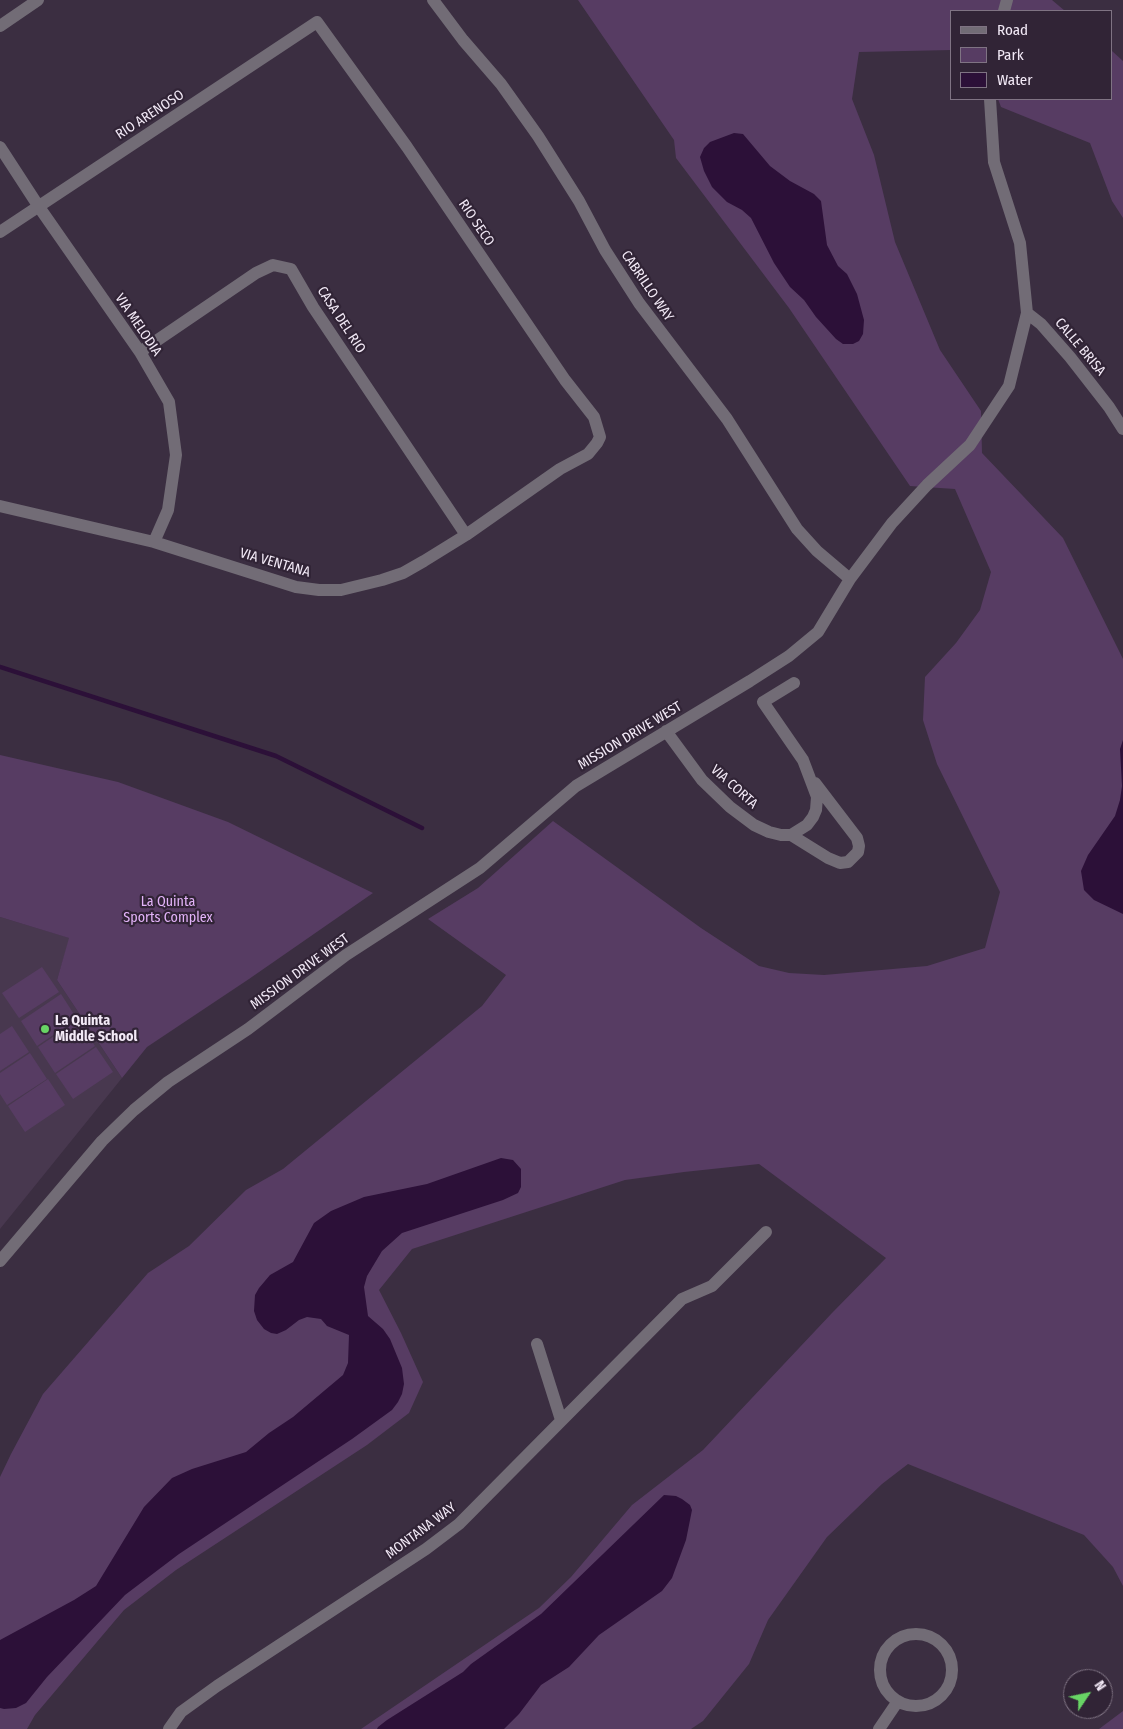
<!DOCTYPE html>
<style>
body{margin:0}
#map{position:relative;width:1123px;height:1729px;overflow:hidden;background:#3b2e41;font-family:"Fira Sans Condensed",sans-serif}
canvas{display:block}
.legend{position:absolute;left:950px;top:10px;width:162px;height:90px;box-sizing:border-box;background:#312436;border:1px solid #7f7383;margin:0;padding:6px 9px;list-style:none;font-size:15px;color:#f3eaf7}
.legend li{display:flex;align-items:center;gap:10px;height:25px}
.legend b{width:25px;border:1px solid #7f7383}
.north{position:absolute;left:1063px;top:1669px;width:50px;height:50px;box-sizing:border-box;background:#312436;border:1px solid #7f7383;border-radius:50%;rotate:56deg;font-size:14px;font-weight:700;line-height:20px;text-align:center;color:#f3eaf7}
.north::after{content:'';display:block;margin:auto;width:18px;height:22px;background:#68d465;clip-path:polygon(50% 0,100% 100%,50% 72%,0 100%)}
</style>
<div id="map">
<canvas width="1123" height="1729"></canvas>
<ul class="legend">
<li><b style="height:6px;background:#726c76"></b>Road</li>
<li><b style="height:14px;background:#573c63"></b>Park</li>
<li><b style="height:14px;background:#2c1038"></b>Water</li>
</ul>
<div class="north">N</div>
</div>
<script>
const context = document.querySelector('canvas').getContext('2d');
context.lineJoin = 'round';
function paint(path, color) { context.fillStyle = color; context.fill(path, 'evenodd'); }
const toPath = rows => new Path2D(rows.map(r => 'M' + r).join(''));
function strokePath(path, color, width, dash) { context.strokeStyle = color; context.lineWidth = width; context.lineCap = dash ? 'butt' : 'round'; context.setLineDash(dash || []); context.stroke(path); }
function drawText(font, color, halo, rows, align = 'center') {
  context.font = font + ' "Fira Sans Condensed",sans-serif'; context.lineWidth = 4.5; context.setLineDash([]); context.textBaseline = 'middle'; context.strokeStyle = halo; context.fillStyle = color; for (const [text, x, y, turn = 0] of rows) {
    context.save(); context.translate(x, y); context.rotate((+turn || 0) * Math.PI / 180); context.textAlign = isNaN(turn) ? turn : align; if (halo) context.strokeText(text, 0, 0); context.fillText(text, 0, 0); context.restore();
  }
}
const built = toPath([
 [0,917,70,938,57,980,122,1078,0,1229]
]);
const green = toPath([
 [578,0,1052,0,1065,11,952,11,952,50,859,52,852,99,874,155,895,242,940,350,981,411,982,453,1063,538,1123,659,1123,1586,1113,1567,1084,1535,908,1464,882,1484,827,1537,768,1620,749,1664,703,1721,691,1729,361,1729,539,1608,571,1577,632,1505,703,1450,832,1313,886,1258,759,1164,684,1172,625,1180,412,1249,379,1290,401,1333,423,1382,409,1413,367,1445,176,1570,124,1610,35,1715,27,1729,0,1729,0,1477,11,1454,43,1394,148,1273,189,1246,246,1190,283,1169,482,1006,506,975,428,919,478,888,553,821,701,928,759,966,789,973,824,975,927,966,985,948,1000,892,937,764,923,720,925,677,956,643,980,610,991,572,955,489,910,486,789,308,676,158,674,140],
 [1112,51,1123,61,1123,218,1112,201,1090,143,1001,107,998,99,1112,99],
 [0,755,118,782,228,822,373,893,249,979,147,1047,122,1078,57,980,69,938,0,917],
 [42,967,59,992,19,1018,2,993],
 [61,994,77,1019,37,1046,21,1021],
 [78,1020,95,1046,55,1073,38,1047],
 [12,1026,29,1052,0,1071,0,1034],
 [96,1047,113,1072,73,1099,56,1074],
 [30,1053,47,1079,7,1105,0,1094,0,1073],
 [48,1079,65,1105,25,1132,8,1106],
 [1123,1711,1123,1729,1099,1729]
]);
const water = toPath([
 [734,133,743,134,770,166,790,181,814,194,821,201,827,245,838,266,847,274,857,294,864,320,863,334,859,341,853,344,843,344,836,339,816,317,804,300,790,287,774,263,751,218,742,210,727,202,712,187,704,171,700,157,704,148,710,142],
 [1123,740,1123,914,1094,900,1084,890,1081,871,1088,855,1115,816,1120,800,1122,786,1120,749],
 [501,1158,513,1160,521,1169,521,1187,518,1193,503,1200,402,1233,382,1251,367,1276,364,1287,368,1316,383,1329,390,1339,402,1368,404,1384,402,1394,398,1402,392,1410,352,1439,179,1554,125,1595,47,1677,26,1703,16,1708,4,1709,0,1708,0,1640,74,1600,96,1586,144,1507,172,1478,192,1469,246,1452,269,1433,293,1417,343,1375,348,1363,349,1335,327,1326,321,1319,307,1317,299,1320,286,1330,277,1334,271,1333,264,1329,257,1320,254,1311,255,1295,259,1288,270,1275,293,1262,314,1223,331,1211,364,1197,427,1184],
 [664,1495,676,1496,682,1499,690,1505,692,1510,686,1540,672,1578,662,1591,599,1635,569,1667,541,1685,519,1714,504,1729,377,1729,378,1727,387,1720,463,1672,471,1664,541,1614]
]);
const stream = toPath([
 [0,667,276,756,422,828]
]);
const minor = toPath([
 [433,0,463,40,501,84,538,136,579,201,605,250,639,303,727,419,797,529,817,551,850,579],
 [1004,11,1007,0],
 [0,26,38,0],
 [0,147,39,207,140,352,169,402,176,455,168,510,154,542],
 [0,232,317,22,407,147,565,380,594,417,600,437,597,443,588,454,560,469,466,535,424,561,403,573,382,580,341,590,319,590,296,587,154,542,0,506],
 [1027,313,1041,324,1070,357,1109,407,1123,429],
 [140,352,256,273,273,265,291,269,313,307,466,535],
 [666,731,702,780,730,807,754,825,769,832,781,835,791,835,807,825,813,817,816,810,817,797,803,760,763,702,794,683],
 [791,835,828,858,840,863,848,862,858,852,859,846,857,838,815,783],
 [0,1261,102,1141,134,1110,168,1082,248,1029,346,955,480,868,576,786,750,681,789,656,818,632,850,579,892,523,927,485,970,445,1009,386,1027,313,1020,243,994,162,990,99],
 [537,1344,561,1420],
 '880 1670a36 36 0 1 1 72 0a36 36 0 1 1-72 0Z',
 [169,1729,181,1712,217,1686,426,1549,459,1524,682,1299,712,1286,766,1232],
 [879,1729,898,1701]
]);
const markers = [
 [45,1029,5,"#68d465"]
];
const streetNames = [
 ["RIO ARENOSO",150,115,-33],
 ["RIO SECO",476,223,56],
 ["CABRILLO WAY",647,286,56],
 ["CASA DEL RIO",341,320,57],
 ["VIA MELODIA",138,325,56],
 ["CALLE BRISA",1080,347,50],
 ["VIA VENTANA",275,563,16],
 ["MISSION DRIVE WEST",630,736,-31],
 ["VIA CORTA",734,787,42],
 ["MISSION DRIVE WEST",300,972,-36],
 ["MONTANA WAY",421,1531,-37]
];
const parkNames = [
 ["La Quinta",168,902],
 ["Sports Complex",168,918]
];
const poiNames = [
 ["La Quinta",55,1021],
 ["Middle School",55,1037]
];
paint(built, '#48384f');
paint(green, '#573c63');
paint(water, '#2c1038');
strokePath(stream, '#2c1038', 4.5);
strokePath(minor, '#726c76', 12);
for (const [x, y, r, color] of markers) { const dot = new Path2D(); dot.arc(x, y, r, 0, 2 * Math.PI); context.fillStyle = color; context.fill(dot); strokePath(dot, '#312436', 2); }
drawText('14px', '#f3eaf7', '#312436', streetNames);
drawText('14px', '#e3b3f9', '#312436', parkNames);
drawText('bold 14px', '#f3eaf7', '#312436', poiNames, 'left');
</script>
